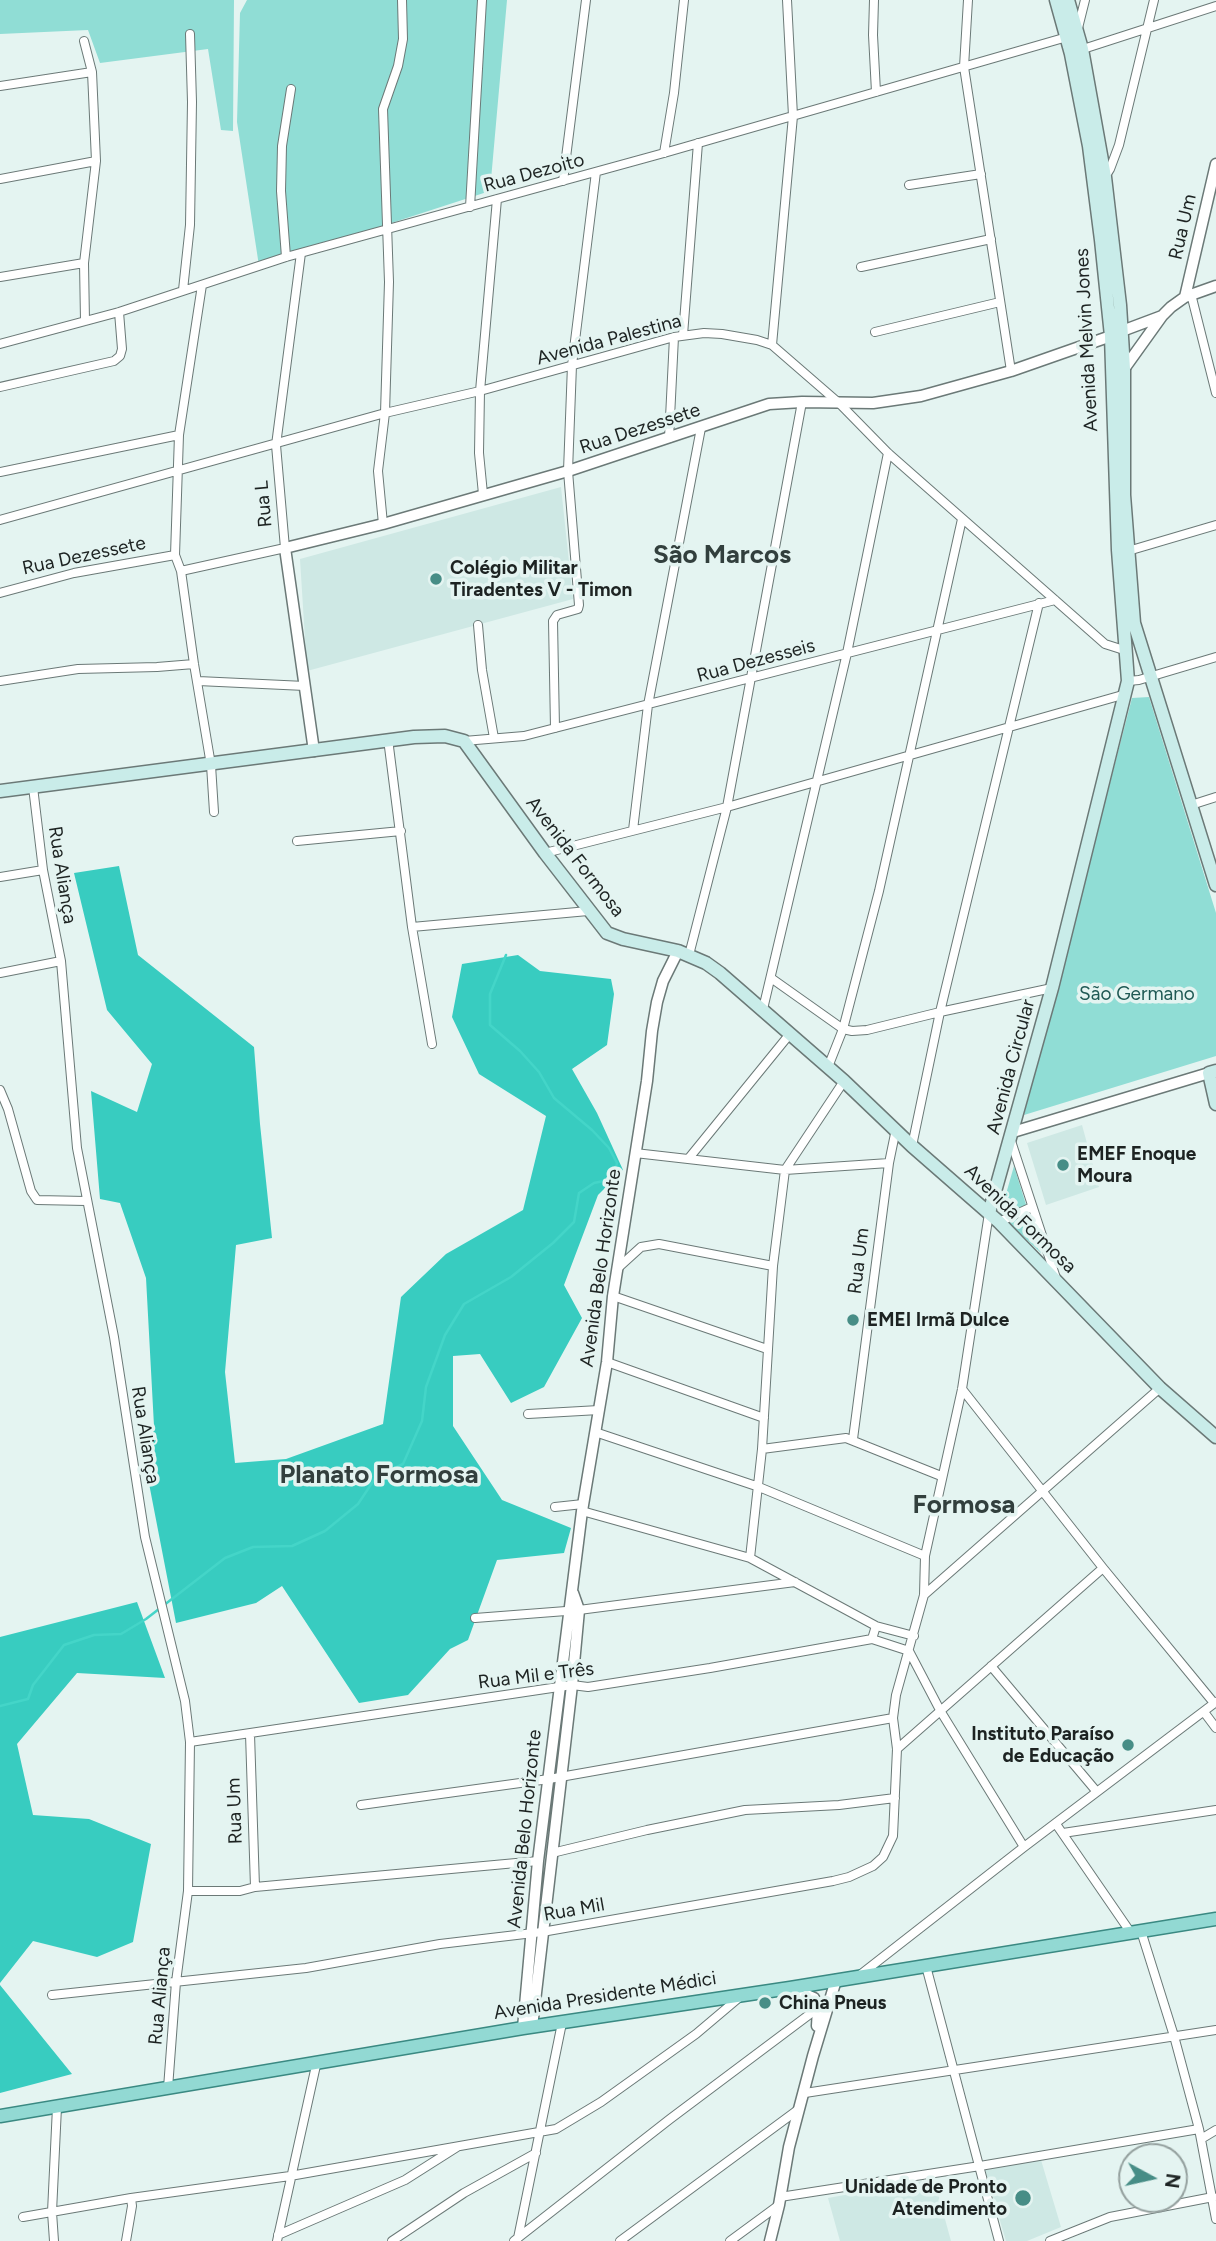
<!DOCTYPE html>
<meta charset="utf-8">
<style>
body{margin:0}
#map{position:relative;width:1216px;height:2241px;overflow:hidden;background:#e4f4f1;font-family:Figtree,sans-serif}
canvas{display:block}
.north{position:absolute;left:1118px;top:2143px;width:70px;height:70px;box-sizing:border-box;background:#e4f4f1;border:2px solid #94a09e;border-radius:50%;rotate:98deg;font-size:19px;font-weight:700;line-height:28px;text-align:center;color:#1d2322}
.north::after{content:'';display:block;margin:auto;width:24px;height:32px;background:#478d86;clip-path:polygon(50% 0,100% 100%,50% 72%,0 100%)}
</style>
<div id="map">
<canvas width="1216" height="2241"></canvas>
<div class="north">N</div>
</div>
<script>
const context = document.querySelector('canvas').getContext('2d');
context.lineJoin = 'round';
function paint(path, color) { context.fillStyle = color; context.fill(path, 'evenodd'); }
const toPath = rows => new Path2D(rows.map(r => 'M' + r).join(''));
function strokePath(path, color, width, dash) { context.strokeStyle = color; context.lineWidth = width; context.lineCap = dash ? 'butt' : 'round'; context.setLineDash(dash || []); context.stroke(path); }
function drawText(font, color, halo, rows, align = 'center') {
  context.font = font + ' Figtree,sans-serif'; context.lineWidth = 7; context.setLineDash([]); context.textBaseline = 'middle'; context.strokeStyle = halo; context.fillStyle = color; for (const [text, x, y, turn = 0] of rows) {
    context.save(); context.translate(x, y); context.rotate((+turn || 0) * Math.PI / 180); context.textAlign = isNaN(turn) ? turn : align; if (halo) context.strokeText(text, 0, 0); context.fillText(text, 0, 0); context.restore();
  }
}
const built = toPath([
 [561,487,573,599,307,671,300,559],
 [1082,1125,1099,1187,1046,1205,1027,1143],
 [1041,2160,1061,2227,1027,2241,1006,2241,985,2170],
 [934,2179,951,2241,840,2241,828,2198]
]);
const green = toPath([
 [0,0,234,0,233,131,221,130,208,49,100,63,88,30,0,34],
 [247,0,507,0,490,191,259,266,237,122,240,13],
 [1149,697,1216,913,1216,1056,1024,1115,1132,698],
 [1014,1166,1041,1253,1000,1215]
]);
const forest = toPath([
 [119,866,138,955,254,1047,260,1124,272,1238,236,1245,225,1372,235,1463,286,1459,383,1424,401,1297,446,1254,523,1210,546,1116,479,1074,452,1017,462,964,518,955,540,971,611,979,614,994,607,1045,572,1069,597,1113,623,1170,598,1195,564,1285,582,1318,544,1387,511,1403,480,1354,453,1356,453,1426,502,1500,571,1528,564,1553,497,1560,468,1640,450,1649,408,1695,359,1703,282,1586,256,1603,176,1623,140,1437,154,1426,146,1278,120,1203,100,1199,91,1091,137,1112,152,1064,107,1010,74,873],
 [137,1602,165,1678,77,1673,17,1744,33,1815,89,1819,151,1844,133,1942,97,1957,33,1941,0,1983,0,1637],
 [0,1985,72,2074,0,2093]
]);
const stream = toPath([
 [0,1706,28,1699,33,1685,64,1645,94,1635,121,1634,146,1619,225,1558,253,1547,292,1546,325,1531,358,1504,376,1477,403,1464,422,1421,426,1387,445,1335,464,1304,511,1277,553,1243,574,1222,579,1193,594,1183,613,1179,617,1163,609,1148,592,1130,554,1098,539,1072,520,1051,490,1025,490,994,506,955]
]);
const minor = toPath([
 [874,0,873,35,876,92],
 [968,0,964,67,1011,371],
 [84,41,92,72,96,161,84,263,85,321],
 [1080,50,1216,6],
 [0,86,92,72],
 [664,153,674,93,684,0],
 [1105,177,1110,169,1119,145,1154,0],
 [0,179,96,161],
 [563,181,586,0],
 [909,185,981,174],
 [470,207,482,0],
 [286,257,281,191,282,146,291,89],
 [861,267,991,239],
 [0,277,84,263],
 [202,285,179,435,175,555,181,571,194,664,211,765,214,812],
 [183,290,190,225,192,102,190,34],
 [1191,294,1216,393],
 [875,332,1000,302],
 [683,335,698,143],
 [0,344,119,312,286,257,664,153,1067,37,1077,32,1085,0],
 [772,345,793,116,787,0],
 [0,387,114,361,120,356,122,349,119,312],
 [669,438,674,337],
 [0,472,179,435],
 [483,494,479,453,480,391,497,199],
 [0,520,385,413,480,391,674,337,704,333,722,334,757,340,772,345,840,404,888,453,1105,644,1127,651],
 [383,524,378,471,385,413,389,282,383,109,398,66,403,39,402,0],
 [1128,551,1216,525],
 [181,571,285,548,276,445,301,253],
 [0,593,74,573,175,555],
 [478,625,482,670,494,738],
 [0,681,78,669,157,667,194,664],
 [198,681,305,686],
 [1128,681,1139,680,1216,657],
 [555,728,553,621,557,615,578,609,579,605,568,471,572,365,596,172],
 [388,739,412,927,432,1044],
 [464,741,524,736,555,728,1055,600],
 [33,787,43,870,61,961,77,1148,114,1337,145,1537,185,1701,190,1742,188,1891,176,1982,168,2088],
 [1191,805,1216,797],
 [633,830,648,705,701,428],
 [297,841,401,831],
 [545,853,727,807,1126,694],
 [0,877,43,870],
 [412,927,588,911],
 [689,955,727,807,802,402],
 [0,973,61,961],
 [771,978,843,1029,852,1031,867,1030,940,1012,1052,988],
 [763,1009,847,653,888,453],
 [828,1067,843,1029,879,891,962,519],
 [0,1090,8,1109,31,1191,37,1200,86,1201],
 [1011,1141,1056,1278],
 [912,1146,940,1012,1039,603],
 [635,1153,785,1170,889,1163],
 [689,1158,789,1035],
 [999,1222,1032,1207],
 [619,1267,641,1247,659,1244,773,1266],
 [613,1296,767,1349],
 [607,1362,764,1418],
 [962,1389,1103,1568,1214,1703],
 [528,1414,599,1410],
 [595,1432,759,1487,925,1556],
 [853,1439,889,1163,896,1129],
 [762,1449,846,1438,941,1476],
 [555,1507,583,1504],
 [582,1511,750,1558,876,1626,914,1636],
 [750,1558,762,1449,773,1266,785,1170,844,1081],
 [924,1595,1160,1388],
 [475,1618,579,1610,795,1582],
 [872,1639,909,1651],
 [909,1651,941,1712,1024,1847],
 [991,1666,1097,1792],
 [1204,1712,1216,1728],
 [250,1734,255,1887],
 [190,1742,572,1685,588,1687,710,1668,872,1639,876,1626],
 [897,1749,1103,1568],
 [361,1805,549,1779,893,1718],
 [1056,1824,1131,1933],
 [1063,1833,1216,1810],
 [552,1853,647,1830,745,1810,839,1805,895,1798],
 [188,1891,240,1891,255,1887,538,1861],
 [1141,1931,1174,2036,1199,2129,1216,2219],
 [926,1966,999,2241],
 [860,1975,1024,1847,1216,1702],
 [52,1995,306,1968,440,1944,542,1932,833,1881,849,1877,873,1866,883,1857,893,1836,897,1749,893,1718,896,1695,924,1595,925,1556,962,1389,989,1213],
 [805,2093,1216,2030],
 [1201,2139,1216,2130],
 [780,2197,980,2166,1199,2129],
 [23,2217,131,2198,290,2176,556,2129,601,2102,696,2034,741,1996],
 [278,2235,405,2180,457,2147],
 [518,2238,562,2023],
 [54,2241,52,2212,57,2107],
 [126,2241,132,2206,131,2198],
 [277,2241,317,2061],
 [392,2241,464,2193,536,2153],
 [514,2241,670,2119,818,2008],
 [620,2241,799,2109],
 [730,2241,779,2205],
 [1050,2241,1110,2217,1213,2197]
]);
const tertiary = toPath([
 [1185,297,1216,164],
 [1122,331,1162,316],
 [1124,369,1162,316,1171,307,1185,297,1216,286],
 [314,751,285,548,383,524,568,471,769,404,802,402,873,403,921,396,1011,371,1111,336],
 [1013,1132,1209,1073],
 [791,1988,814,1998,818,2008,817,2026],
 [532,2027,572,1685,579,1610,573,1593],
 [523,2028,538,1861,582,1511,607,1362,613,1296,647,1081,652,1031,657,1002,663,981,678,951],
 [770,2241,779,2205,789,2147,813,2056,836,1980]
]);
const secondary = toPath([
 [1068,0,1082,49,1105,177,1120,305,1124,369,1124,495,1134,623,1216,885],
 [0,791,414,737,445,736,464,741,545,853,607,933,623,939,678,951,706,963,720,973,844,1081,912,1146,999,1222,1160,1388,1216,1437],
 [1216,1071,1209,1073,1216,1104],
 [989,1213,1052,988,1128,681,1118,550,1111,336,1101,240,1089,146,1071,54,1056,0]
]);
const primary = toPath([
 [0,2116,523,2028,790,1988,1216,1919]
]);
const markers = [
 [436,579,7,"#478d86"],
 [1063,1165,7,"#478d86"],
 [853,1320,7,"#478d86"],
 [1128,1745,7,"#478d86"],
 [765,2003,7,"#478d86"],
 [1023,2198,9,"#478d86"]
];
const streetNames = [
 ["Rua Dezoito",534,173,-15],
 ["Rua Um",1183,227,-77],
 ["Avenida Palestina",609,340,-15],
 ["Avenida Melvin Jones",1087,340,-93],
 ["Rua Dezessete",640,429,-18],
 ["Rua L",264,504,-95],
 ["Rua Dezessete",84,556,-12],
 ["Rua Dezesseis",756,661,-15],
 ["Avenida Formosa",575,857,52],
 ["Rua Aliança",62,875,81],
 ["Avenida Circular",1011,1067,-75],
 ["Avenida Formosa",1020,1219,44],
 ["Rua Um",859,1261,-83],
 ["Avenida Belo Horizonte",601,1268,-82],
 ["Rua Aliança",145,1435,81],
 ["Rua Mil e Três",536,1676,-7],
 ["Rua Um",235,1811,-92],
 ["Avenida Belo Horizonte",525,1829,-84],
 ["Rua Mil",574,1910,-10],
 ["Rua Aliança",160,1996,-85],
 ["Avenida Presidente Médici",605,1996,-9]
];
const poiNames = [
 ["Colégio Militar",450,568],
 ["Tiradentes V - Timon",450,590],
 ["EMEF Enoque",1077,1154],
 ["Moura",1077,1176],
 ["EMEI Irmã Dulce",867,1320],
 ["Instituto Paraíso",1114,1734,"right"],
 ["de Educação",1114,1756,"right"],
 ["China Pneus",779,2003],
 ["Unidade de Pronto",1007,2187,"right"],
 ["Atendimento",1007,2209,"right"]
];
const parkNames = [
 ["São Germano",1137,994]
];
const districtNames = [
 ["São Marcos",722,555],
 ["Planato Formosa",379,1475],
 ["Formosa",964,1505]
];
paint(built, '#cee8e4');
paint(green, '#90ddd5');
paint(forest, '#38ccc0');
strokePath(stream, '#44d5c8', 2.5);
strokePath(minor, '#6b7977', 10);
strokePath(tertiary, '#6b7977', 13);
strokePath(secondary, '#6b7977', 15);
strokePath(primary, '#3a8982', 15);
strokePath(minor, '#fff', 8);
strokePath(tertiary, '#fff', 10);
strokePath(secondary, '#c9ece9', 12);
strokePath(primary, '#92d9d3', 12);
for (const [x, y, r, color] of markers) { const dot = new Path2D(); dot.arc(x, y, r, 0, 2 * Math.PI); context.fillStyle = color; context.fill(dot); strokePath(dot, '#e4f4f1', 2.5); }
drawText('19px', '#1d2322', '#e4f4f1', streetNames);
drawText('bold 19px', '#1d2322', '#e4f4f1', poiNames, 'left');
drawText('19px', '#1f5954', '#e4f4f1', parkNames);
drawText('bold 26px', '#323f3d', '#e4f4f1', districtNames);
</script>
